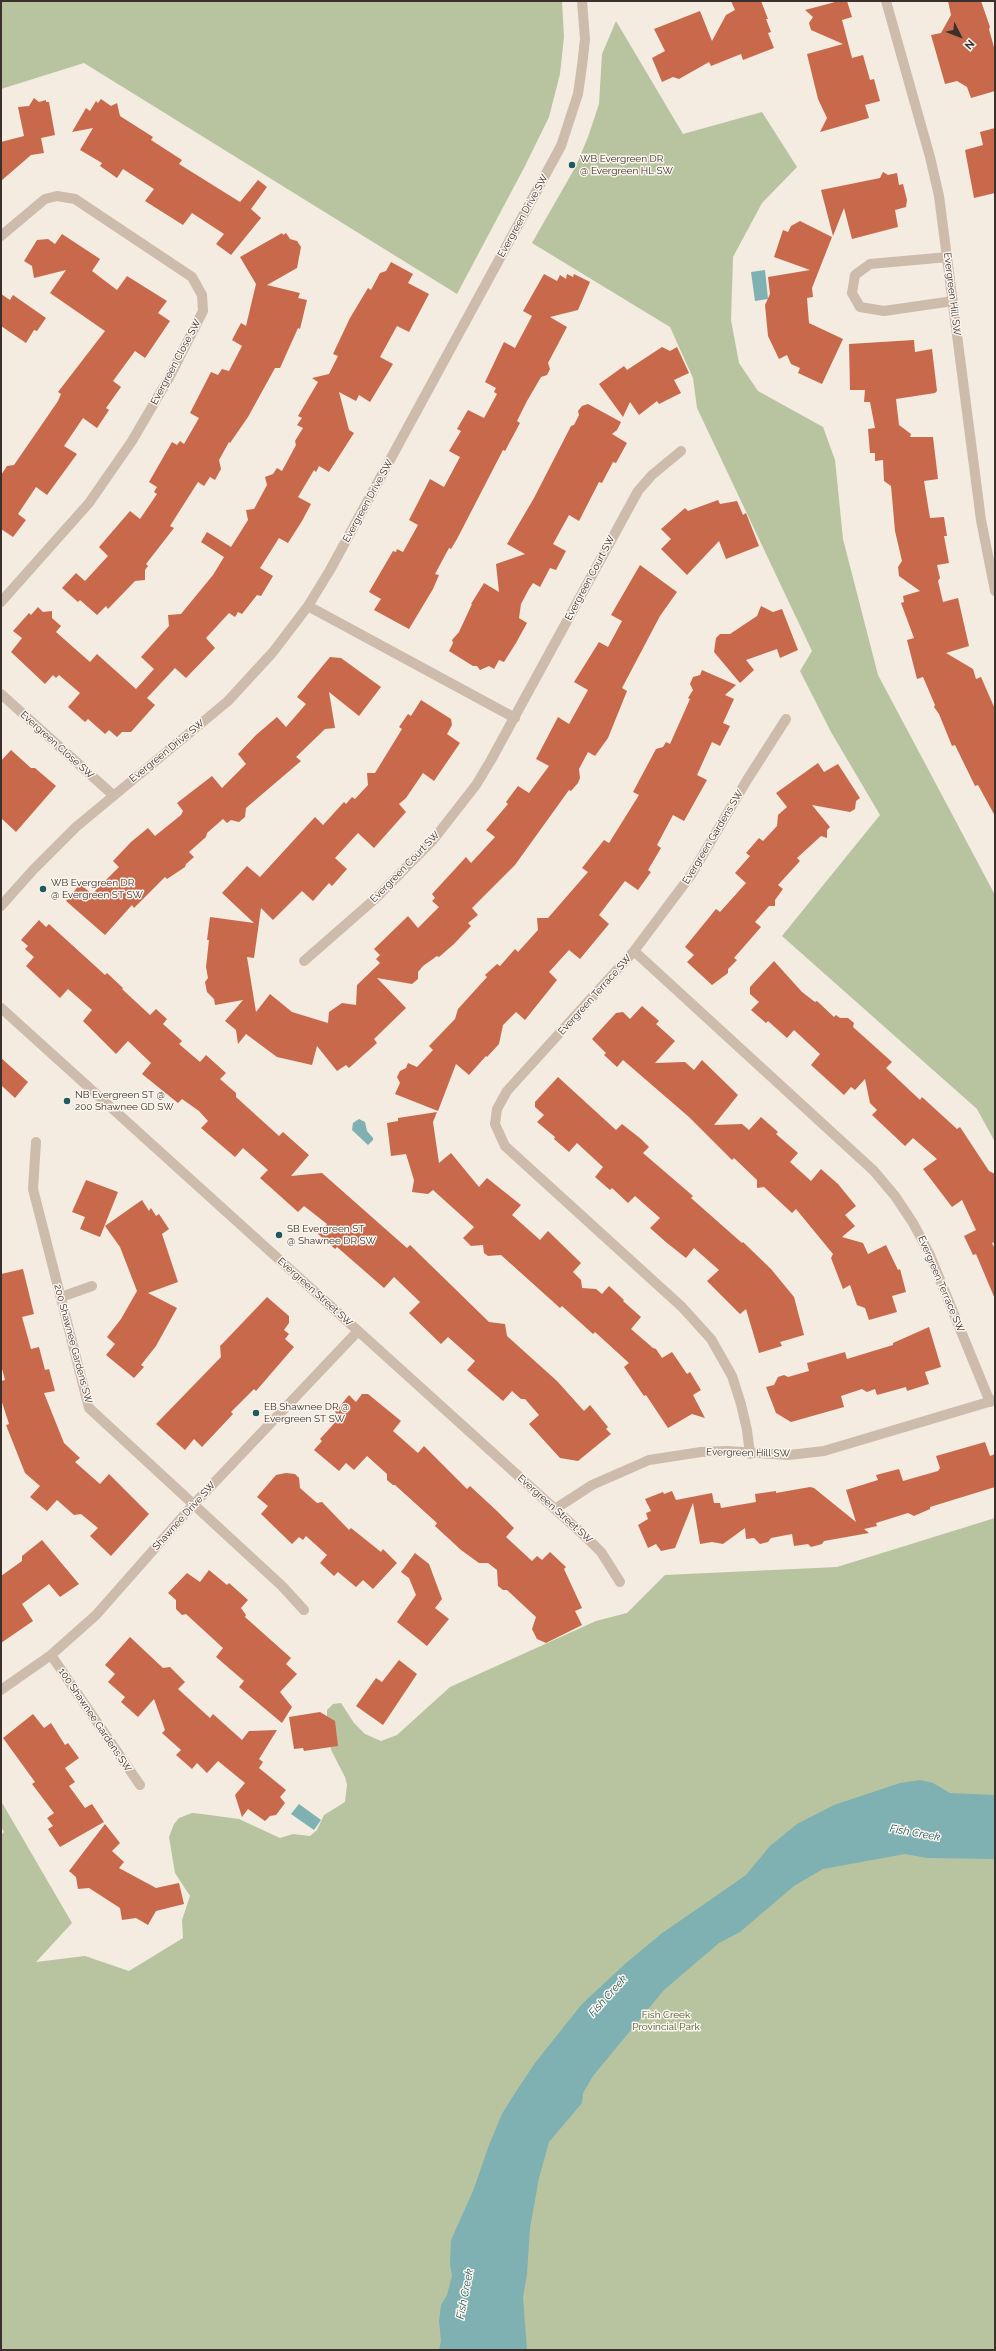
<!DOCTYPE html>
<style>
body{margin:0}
#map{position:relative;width:996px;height:2351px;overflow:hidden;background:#f4ebe1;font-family:Raleway,sans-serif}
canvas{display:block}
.frame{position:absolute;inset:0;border:2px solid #3b302b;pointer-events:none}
.north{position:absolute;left:940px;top:16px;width:40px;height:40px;-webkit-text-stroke:3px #fbf5ee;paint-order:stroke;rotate:132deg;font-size:11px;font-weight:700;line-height:16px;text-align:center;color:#3b302b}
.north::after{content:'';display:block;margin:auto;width:14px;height:18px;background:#3b302b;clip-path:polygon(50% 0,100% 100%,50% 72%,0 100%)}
</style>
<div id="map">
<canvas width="996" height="2351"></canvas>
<div class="frame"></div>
<div class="north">N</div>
</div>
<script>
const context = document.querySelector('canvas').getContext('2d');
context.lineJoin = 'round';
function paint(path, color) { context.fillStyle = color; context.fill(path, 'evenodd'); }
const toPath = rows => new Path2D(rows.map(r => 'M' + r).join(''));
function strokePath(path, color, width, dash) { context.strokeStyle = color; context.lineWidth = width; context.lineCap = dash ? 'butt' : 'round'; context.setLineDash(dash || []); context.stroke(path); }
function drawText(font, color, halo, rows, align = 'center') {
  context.font = font + ' Raleway,sans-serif'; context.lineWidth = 3; context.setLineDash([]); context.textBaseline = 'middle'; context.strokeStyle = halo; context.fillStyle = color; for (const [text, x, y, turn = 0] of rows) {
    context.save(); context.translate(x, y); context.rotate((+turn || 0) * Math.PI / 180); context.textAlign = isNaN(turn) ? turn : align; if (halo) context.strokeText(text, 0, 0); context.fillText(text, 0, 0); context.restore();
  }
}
const green = toPath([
 [1,1,562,1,564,37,560,74,549,117,525,166,457,294,84,63,1,89],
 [616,21,683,134,762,112,797,167,762,203,733,257,731,320,739,363,758,391,823,427,835,460,843,539,878,675,995,895,995,1142,977,1109,782,936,880,815,831,732,800,671,812,651,697,408,693,378,670,327,532,243,576,166,588,137,599,104,602,54],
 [995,1518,995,2350,1,2350,1,1835,4,1832,1,1826,1,1801,72,1923,36,1962,85,1956,129,1971,183,1938,182,1920,190,1896,175,1873,169,1837,174,1824,179,1818,192,1813,202,1814,239,1819,280,1838,293,1834,310,1836,317,1830,324,1815,345,1802,347,1785,345,1777,331,1750,327,1718,327,1710,333,1704,341,1703,354,1723,365,1734,381,1741,397,1735,450,1687,596,1621,627,1613,665,1575,837,1567]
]);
const water = toPath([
 [765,270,768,299,755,301,751,272],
 [359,1119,365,1122,367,1131,373,1138,373,1140,368,1145,352,1130,353,1123],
 [920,1780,933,1783,950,1793,995,1795,995,1859,927,1858,905,1854,823,1869,794,1886,740,1932,719,1943,664,1990,593,2076,583,2093,582,2103,549,2142,539,2178,530,2228,527,2274,523,2297,527,2350,439,2350,441,2341,439,2321,441,2305,447,2295,452,2276,450,2264,451,2240,473,2191,489,2145,502,2114,517,2090,535,2063,582,2004,625,1964,661,1934,746,1875,770,1846,797,1824,834,1805,900,1783],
 [299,1804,321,1820,314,1830,291,1814]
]);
const building = toPath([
 [731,1,761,1,768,19,766,19,771,32,768,33,774,48,743,60,741,54,711,66,709,62,679,79,673,77,662,82,652,58,665,51,654,29,700,11,712,41,726,15,735,10],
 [839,1,847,1,852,17,842,20,852,58,863,55,870,80,874,79,880,101,865,105,869,118,820,132,827,118,818,99,807,54,843,44,811,30,809,23,813,17,805,10],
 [948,1,981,1,990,27,989,29,995,51,995,91,971,98,967,87,957,81,945,84,931,35,941,33,951,15],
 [34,98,39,102,46,100,46,102,49,102,55,135,41,138,44,153,31,155,1,181,1,142,24,136,18,107,29,106],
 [101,99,111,106,117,103,120,116,153,137,151,140,182,160,179,164,240,202,258,180,267,187,251,209,261,218,231,255,216,244,224,234,192,213,183,225,145,201,154,189,123,169,117,178,100,166,102,163,80,150,93,128,72,132,86,108,90,111,96,101,98,103],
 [995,128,995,193,974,198,965,150,983,145,980,132],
 [883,172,888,175,897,173,899,185,903,184,907,200,906,207,895,210,898,227,852,239,844,208,833,236,821,190,880,178],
 [800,221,832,237,812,288,813,297,807,298,809,323,843,339,822,384,798,373,800,368,791,364,787,355,779,359,768,336,765,305,770,294,768,277,810,270,774,257,783,230,788,232,791,226],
 [282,233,283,235,286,233,290,239,297,241,301,247,297,268,267,285,300,293,298,298,307,300,300,329,298,328,280,368,275,368,248,417,230,443,229,442,219,460,221,469,215,480,210,477,204,486,198,482,170,526,174,528,146,564,148,566,145,570,145,580,135,581,108,609,106,606,97,615,80,600,78,602,62,588,76,573,85,581,108,556,99,547,130,511,140,519,157,494,154,492,157,487,149,482,172,442,177,445,180,441,184,444,199,418,190,413,211,372,218,375,222,369,229,371,242,346,232,340,241,323,246,326,256,284,240,257],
 [62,234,100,259,92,271,117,290,127,276,167,301,158,313,170,321,145,358,135,351,113,381,121,387,106,408,109,410,97,428,83,418,64,446,77,454,47,495,36,487,18,514,26,520,13,537,1,529,1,475,7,466,14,465,58,401,61,394,58,392,105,331,50,293,66,270,34,278,32,266,24,261,37,240,48,239,55,244],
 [391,262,413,274,408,283,429,294,409,332,397,326,380,357,393,364,370,402,359,395,356,401,339,392,349,430,354,433,329,472,319,466,316,472,314,470,298,497,311,504,302,521,288,543,279,538,260,568,273,576,261,596,257,595,242,614,238,612,235,617,229,613,206,638,215,648,186,678,175,668,147,698,155,705,131,732,122,732,117,737,109,730,105,734,88,719,85,722,68,707,80,693,59,675,56,678,53,675,45,684,11,652,22,638,13,631,29,613,31,615,38,607,43,612,52,611,52,618,61,626,56,632,90,662,97,654,136,689,154,669,141,657,169,626,168,615,181,614,213,575,224,557,201,542,207,532,231,547,248,520,246,510,254,509,267,485,265,477,273,474,277,468,282,471,296,445,295,441,303,428,297,425,302,418,298,416,318,382,312,378,329,374,338,356,333,354,350,318,368,288,371,290,380,273,386,271],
 [544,274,557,281,560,275,566,279,567,274,573,277,574,274,590,282,578,310,550,317,567,327,548,363,550,369,547,375,541,377,527,401,517,421,520,423,505,451,503,450,457,539,451,549,449,548,435,574,439,575,433,589,409,629,374,610,381,599,369,592,393,551,396,552,397,549,403,552,418,525,409,520,430,479,444,487,460,457,449,451,461,431,457,429,468,410,484,418,497,394,494,392,496,388,485,382,504,342,515,348,532,316,523,311],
 [1,294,10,300,13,295,46,318,37,331,34,330,26,343,1,326],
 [914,340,915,352,932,349,937,391,935,393,896,399,899,425,911,434,910,437,933,437,938,479,924,481,930,518,944,517,947,536,944,536,949,563,937,565,940,578,938,581,943,602,958,598,969,646,946,653,973,669,976,679,981,677,995,709,995,816,978,785,975,786,955,745,952,746,939,714,934,707,935,705,923,677,917,679,907,640,914,638,901,603,904,602,903,596,920,591,899,576,898,567,902,561,895,531,891,486,884,481,883,460,875,461,875,453,870,453,868,429,875,428,870,402,864,402,865,390,850,390,849,344],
 [662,347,670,351,677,347,689,373,674,380,681,393,659,404,657,401,639,415,630,402,623,417,599,384,624,366,627,370],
 [588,404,621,422,617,430,612,434,627,443,616,463,613,462,602,483,599,482,579,521,569,515,553,544,566,551,556,570,550,568,540,587,533,583,529,589,521,604,519,618,527,623,516,643,504,662,499,660,494,669,489,666,480,670,477,666,473,666,449,651,453,643,452,640,459,632,472,604,471,604,484,583,499,592,496,564,525,554,507,544,534,498,571,426,574,425,579,415,578,411,582,406],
 [718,500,720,504,737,501,743,515,746,513,759,546,726,559,719,541,687,575,661,549,671,539,661,529,685,508,688,511],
 [640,565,677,592,660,616,622,688,627,691,608,738,595,756,588,752,579,769,580,778,578,783,571,791,569,790,515,865,472,908,478,915,468,923,471,926,454,944,439,957,437,956,423,966,418,972,418,979,412,984,377,978,406,1008,374,1039,377,1043,349,1068,346,1065,337,1071,317,1046,312,1065,277,1057,246,1034,238,1044,236,1030,225,1021,243,1000,215,1005,214,999,207,992,205,982,208,978,206,967,209,940,207,940,210,917,254,923,222,893,247,866,260,877,315,817,323,825,344,802,346,804,352,797,355,799,368,785,367,773,375,773,402,729,399,727,408,714,411,716,421,700,451,719,452,725,447,734,460,743,434,781,423,773,406,798,399,804,406,812,374,848,358,833,335,858,347,869,332,886,329,883,313,901,302,891,273,920,261,908,254,958,247,957,256,1012,270,994,292,1012,328,1023,329,1012,342,1003,356,1005,357,985,380,963,376,959,380,955,374,949,408,916,418,928,439,907,432,901,435,898,432,894,466,857,471,863,495,837,486,830,508,804,506,802,518,786,529,793,549,766,536,759,558,717,569,724,588,690,574,682,599,642,608,647,622,621,611,615],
 [761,606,773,612,782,609,798,650,780,658,777,649,746,660,754,670,740,683,714,652,716,638,720,634,730,634,757,616],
 [330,657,341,658,381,687,359,716,329,692,335,728,325,729,296,757,301,761,246,808,245,817,239,822,231,820,227,823,223,819,207,833,206,837,189,852,194,857,186,864,185,867,167,879,165,877,134,908,132,905,105,935,66,901,80,884,92,894,119,867,113,861,131,842,148,828,155,836,181,815,183,811,177,803,212,776,222,788,246,764,238,754,256,735,277,717,286,727,306,704,297,697],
 [702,670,736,685,725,695,734,699,723,723,730,726,720,746,712,742,697,775,707,780,684,821,673,815,657,845,661,848,648,870,651,872,638,890,625,881,599,915,609,924,580,959,569,950,549,972,557,980,525,1020,516,1012,503,1025,499,1044,487,1057,486,1056,469,1075,456,1064,438,1111,395,1094,400,1083,397,1077,400,1071,406,1068,408,1063,417,1067,433,1050,429,1046,455,1019,458,1009,487,977,485,975,497,964,500,966,515,949,518,952,538,930,537,918,548,918,588,872,582,868,604,840,609,843,639,795,633,792,656,749,663,747,666,742,670,744,690,699,688,698,693,690,690,684,693,677,700,675],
 [11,750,31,768,35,768,56,786,16,832,1,818,1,761],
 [818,763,824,772,838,764,860,798,856,801,855,809,850,812,812,805,830,827,827,830,827,838,821,836,797,858,800,861,778,885,783,889,775,900,775,906,769,906,755,922,761,927,734,958,737,960,728,969,728,973,712,985,687,962,694,955,685,947,716,909,720,912,746,883,735,873,750,856,746,853,759,838,763,841,777,826,778,815,787,807,776,793],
 [39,920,46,927,49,924,105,975,107,973,123,988,122,989,150,1015,156,1009,167,1019,163,1024,182,1041,179,1044,200,1062,206,1055,226,1073,220,1079,236,1093,236,1097,279,1136,283,1132,309,1155,291,1176,322,1173,399,1241,407,1248,410,1245,489,1322,505,1324,507,1336,557,1381,584,1411,590,1405,608,1427,606,1429,611,1434,578,1461,560,1458,529,1424,539,1415,525,1399,521,1399,512,1391,503,1401,467,1370,475,1361,448,1337,441,1344,409,1313,420,1302,394,1277,384,1288,337,1247,335,1249,318,1234,327,1224,304,1206,298,1212,260,1178,268,1170,243,1148,235,1157,201,1128,208,1121,199,1111,182,1099,178,1103,142,1074,151,1063,128,1041,116,1054,83,1021,92,1010,68,989,60,998,26,966,34,957,25,949,28,946,21,940],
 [774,961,802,992,815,1002,817,1001,834,1017,836,1015,840,1018,848,1018,854,1023,853,1027,892,1062,886,1068,920,1100,922,1097,957,1129,960,1127,989,1171,995,1174,995,1242,992,1243,995,1249,995,1299,976,1254,973,1255,964,1236,976,1230,962,1200,952,1207,923,1169,937,1159,913,1138,905,1146,872,1115,877,1110,870,1103,865,1079,855,1090,851,1087,844,1095,811,1065,820,1054,794,1030,787,1038,768,1021,766,1023,751,1010,759,1002,750,994,750,987],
 [642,1006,659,1021,656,1024,675,1041,655,1063,685,1062,694,1070,702,1060,738,1095,714,1125,742,1124,749,1130,761,1117,778,1132,776,1134,798,1153,790,1162,811,1181,821,1169,838,1184,856,1206,845,1215,855,1226,842,1237,863,1243,868,1254,886,1245,898,1270,900,1269,906,1292,892,1296,897,1312,869,1320,865,1308,857,1305,850,1285,843,1289,831,1258,833,1254,796,1209,792,1213,764,1187,757,1188,757,1180,734,1158,732,1160,689,1117,623,1060,617,1067,604,1055,606,1053,592,1039,616,1013,623,1012,630,1019],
 [1,1058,28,1082,15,1098,1,1085],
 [558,1077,616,1130,622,1124,641,1139,649,1147,643,1153,693,1196,691,1198,742,1243,743,1242,771,1269,794,1297,804,1335,780,1342,782,1346,759,1353,746,1309,740,1314,707,1281,719,1270,694,1248,686,1258,667,1243,650,1228,660,1218,635,1196,628,1203,612,1188,610,1190,595,1177,603,1167,577,1143,569,1152,554,1139,555,1137,537,1122,544,1115,535,1107,535,1102],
 [437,1112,433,1122,439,1163,451,1153,479,1187,487,1178,521,1205,512,1215,540,1240,548,1231,581,1263,573,1272,581,1280,582,1288,596,1289,602,1294,609,1286,624,1300,623,1301,641,1317,631,1329,653,1348,656,1349,662,1358,672,1352,687,1374,690,1372,701,1390,693,1395,705,1418,692,1414,668,1428,646,1395,644,1396,624,1367,629,1363,595,1332,593,1334,562,1306,560,1308,501,1255,488,1256,484,1253,483,1245,471,1246,463,1238,474,1227,433,1190,428,1194,412,1192,414,1180,406,1154,391,1156,387,1123,398,1121,398,1118],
 [86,1180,118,1192,100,1237,80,1229,85,1217,72,1212],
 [142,1200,149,1211,151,1208,156,1216,159,1214,169,1229,162,1234,178,1282,148,1293,177,1308,156,1346,141,1365,144,1367,134,1378,106,1355,115,1344,107,1337,121,1319,137,1291,120,1247,105,1226],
 [23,1269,34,1314,22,1317,31,1349,39,1347,45,1370,49,1369,55,1391,44,1393,64,1443,80,1458,75,1462,100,1484,109,1474,149,1514,111,1556,90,1536,98,1528,81,1514,74,1515,57,1500,47,1511,30,1497,40,1486,25,1473,6,1425,9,1424,1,1399,1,1381,5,1380,1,1365,1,1274],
 [267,1297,289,1316,289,1323,284,1330,289,1334,285,1339,294,1347,256,1391,254,1389,231,1412,233,1414,202,1447,194,1439,185,1450,156,1424,221,1357,220,1346,224,1342],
 [929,1327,941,1367,925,1372,929,1384,907,1391,906,1387,877,1395,875,1389,867,1392,862,1389,841,1396,844,1407,791,1422,776,1413,766,1387,774,1385,778,1377,784,1375,788,1377,809,1371,807,1363,845,1352,847,1359,893,1345,893,1343],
 [362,1394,368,1394,401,1421,393,1431,418,1453,424,1446,467,1489,470,1486,497,1511,514,1528,506,1537,532,1561,537,1556,542,1560,550,1552,566,1567,564,1569,582,1608,575,1611,582,1625,546,1643,537,1639,532,1629,536,1617,507,1590,503,1590,498,1586,497,1570,488,1563,479,1563,461,1550,435,1526,437,1523,395,1485,393,1485,387,1480,387,1474,367,1456,354,1470,346,1463,339,1471,314,1450,322,1441,320,1439,340,1417,335,1412,349,1395,356,1402],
 [985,1442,990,1456,995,1454,995,1487,930,1507,930,1509,914,1516,908,1513,876,1523,877,1526,864,1529,869,1533,824,1541,822,1544,811,1547,808,1544,794,1546,792,1534,771,1538,768,1542,760,1544,754,1538,746,1539,745,1528,723,1544,712,1542,700,1544,693,1503,675,1548,661,1551,656,1544,648,1548,638,1525,648,1519,646,1513,651,1511,645,1499,663,1492,664,1494,672,1491,676,1500,712,1493,714,1503,720,1503,721,1508,756,1502,755,1494,776,1491,776,1493,810,1487,814,1488,856,1522,846,1490,878,1480,876,1475,899,1469,903,1481,938,1471,940,1468,936,1456],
 [286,1473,295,1474,299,1478,300,1488,317,1503,322,1502,349,1530,351,1528,381,1552,383,1549,397,1563,373,1589,363,1580,356,1587,338,1572,334,1576,320,1563,327,1555,306,1536,303,1540,299,1537,292,1544,261,1514,268,1506,257,1497,276,1475],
 [42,1540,79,1584,60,1597,49,1584,22,1604,33,1621,1,1643,1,1576,22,1561,22,1556],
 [415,1553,429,1564,442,1599,435,1608,449,1619,427,1646,397,1622,416,1595,409,1578,401,1572],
 [209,1570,227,1585,229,1583,248,1600,241,1608,246,1615,245,1617,291,1658,286,1664,297,1674,280,1692,292,1707,282,1723,239,1687,244,1681,216,1657,223,1648,186,1614,182,1615,176,1609,176,1600,168,1593,187,1573,200,1582],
 [130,1637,163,1668,170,1667,185,1682,178,1689,210,1718,213,1714,242,1740,249,1731,277,1730,259,1759,263,1762,259,1768,286,1790,280,1797,285,1803,276,1815,270,1816,265,1821,248,1809,242,1817,235,1795,245,1783,218,1761,207,1773,197,1763,192,1769,176,1755,181,1750,162,1733,165,1730,154,1699,138,1717,121,1702,125,1697,108,1682,115,1674,105,1665],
 [399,1660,417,1674,383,1725,356,1706,376,1678,382,1682],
 [320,1712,335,1721,338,1746,304,1751,303,1748,294,1749,289,1717],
 [33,1714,44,1728,51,1723,65,1745,68,1743,79,1758,65,1768,75,1782,69,1786,85,1808,92,1804,104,1822,60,1847,48,1829,53,1826,47,1818,54,1813,32,1784,35,1782,3,1738],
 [105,1824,120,1843,112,1851,124,1862,119,1868,156,1888,179,1883,184,1904,156,1911,148,1925,136,1918,122,1920,120,1908,89,1888,78,1889,76,1877,69,1871]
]);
const street = toPath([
 [886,1,930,157,939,196,981,520,995,591],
 [1,236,45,199,57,196,75,199,192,277,202,295,203,311,170,376,132,441,89,503,1,602],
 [948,257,870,264,855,275,852,293,860,307,884,311,953,301],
 [308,606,515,718],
 [1,694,113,795],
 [1,906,33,870,76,827,228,701,273,652,308,606,330,570,561,146,578,94,582,66,585,39,582,1],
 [634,951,691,875,747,780,786,719],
 [304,961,376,898,433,840,476,785,491,760,638,491,652,475,681,451],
 [1,1008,587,1538,601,1552,620,1582],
 [36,1142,33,1189,89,1408,282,1586,304,1610],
 [61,1297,92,1286],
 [750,1454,747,1430,741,1404,732,1376,711,1339,682,1307,505,1146,495,1124,497,1109,507,1091,634,951,874,1171,895,1196,913,1223,929,1253,990,1402],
 [555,1509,592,1485,649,1460,701,1452,727,1451,789,1455,824,1451,995,1400],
 [51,1655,140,1785],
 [1,1690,51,1655,96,1615,193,1505,358,1331]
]);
const markers = [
 [572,165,4,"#1f5a5e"],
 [43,889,4,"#1f5a5e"],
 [67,1101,4,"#1f5a5e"],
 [279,1235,4,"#1f5a5e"],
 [256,1413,4,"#1f5a5e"]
];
const poiNames = [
 ["WB Evergreen DR",580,159],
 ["@ Evergreen HL SW",580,171],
 ["WB Evergreen DR",51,883],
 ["@ Evergreen ST SW",51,895],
 ["NB Evergreen ST @",75,1095],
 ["200 Shawnee GD SW",75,1107],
 ["SB Evergreen ST",287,1229],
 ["@ Shawnee DR SW",287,1241],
 ["EB Shawnee DR @",264,1407],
 ["Evergreen ST SW",264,1419]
];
const streetNames = [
 ["Evergreen Drive SW",523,216,-61],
 ["Evergreen Hill SW",952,294,83],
 ["Evergreen Close SW",176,362,-62],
 ["Evergreen Drive SW",368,501,-61],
 ["Evergreen Court SW",590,578,-62],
 ["Evergreen Close SW",57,745,42],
 ["Evergreen Drive SW",167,751,-39],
 ["Evergreen Gardens SW",713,837,-59],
 ["Evergreen Court SW",405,867,-46],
 ["Evergreen Terrace SW",595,995,-48],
 ["Evergreen Terrace SW",941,1284,67],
 ["Evergreen Street SW",315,1292,42],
 ["200 Shawnee Gardens SW",73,1344,75],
 ["Evergreen Hill SW",748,1453,1],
 ["Evergreen Street SW",555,1509,42],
 ["Shawnee Drive SW",184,1516,-48],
 ["100 Shawnee Gardens SW",95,1720,56]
];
const parkNames = [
 ["Fish Creek",666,2015],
 ["Provincial Park",666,2027]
];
const waterNames = [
 ["Fish Creek",915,1833,10],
 ["Fish Creek",608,1996,-48],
 ["Fish Creek",465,2294,-79]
];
paint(green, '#b8c4a0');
paint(water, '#7fb0b2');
paint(building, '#c8694b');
strokePath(street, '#cdbbac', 10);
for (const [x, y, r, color] of markers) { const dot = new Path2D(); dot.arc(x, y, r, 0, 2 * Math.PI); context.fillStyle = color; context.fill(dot); strokePath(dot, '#fbf5ee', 1.5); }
drawText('10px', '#3b302b', '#fbf5ee', poiNames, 'left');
drawText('10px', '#3b302b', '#fbf5ee', streetNames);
drawText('10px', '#4a5a2e', '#fbf5ee', parkNames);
drawText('italic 11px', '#1f5a5e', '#fbf5ee', waterNames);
</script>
